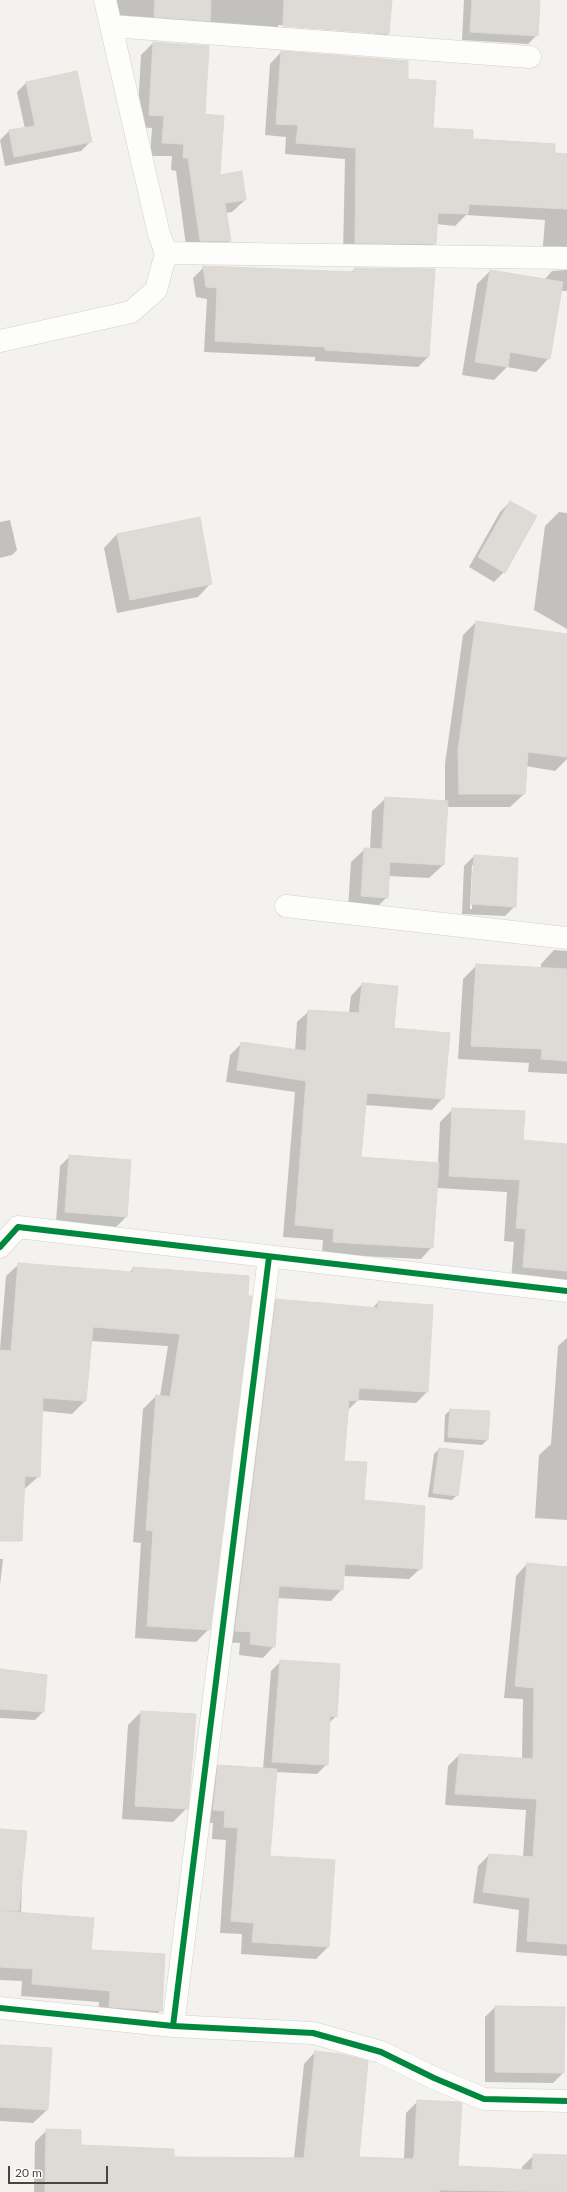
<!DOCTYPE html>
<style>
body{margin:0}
#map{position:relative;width:567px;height:2192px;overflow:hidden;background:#f4f2ee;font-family:Lato,sans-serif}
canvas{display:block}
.scale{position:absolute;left:8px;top:2166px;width:100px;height:18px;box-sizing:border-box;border:2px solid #4b4439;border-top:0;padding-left:5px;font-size:12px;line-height:14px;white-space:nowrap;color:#4b4439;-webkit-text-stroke:3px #fff;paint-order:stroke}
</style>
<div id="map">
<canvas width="567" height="2192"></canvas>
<div class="scale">20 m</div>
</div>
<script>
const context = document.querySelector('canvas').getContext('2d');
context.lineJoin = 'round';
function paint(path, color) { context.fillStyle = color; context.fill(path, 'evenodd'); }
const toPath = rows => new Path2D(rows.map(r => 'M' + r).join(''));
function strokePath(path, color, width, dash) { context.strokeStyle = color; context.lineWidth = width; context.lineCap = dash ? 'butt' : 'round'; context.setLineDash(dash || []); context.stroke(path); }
const shadow = toPath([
 [112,0,391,0,388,34,372,50,139,32,140,17,111,15],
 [278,25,375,32,375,34,278,27],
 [464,0,539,0,537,35,528,44,462,40],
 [153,43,204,115,219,176,245,200,232,212,226,213,230,241,218,253,187,253,176,171,171,170,172,156,150,156,152,128,137,127,141,55],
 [281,52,407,80,432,128,472,140,567,155,567,266,542,257,545,220,466,215,455,226,436,224,435,243,423,255,343,254,345,159,285,154,286,137,265,135,270,64],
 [26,83,90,142,81,151,5,166,0,140,9,131,25,129,17,92],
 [204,267,350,273,355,269,428,357,418,367,315,361,315,357,204,352,207,299,196,297,193,278],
 [567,270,567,291,560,291,549,358,536,372,507,367,494,380,462,375,477,284,490,271,544,280,552,271],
 [510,502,504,572,494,582,469,567,500,512],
 [559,512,567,513,567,629,534,610,545,526],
 [10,520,17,550,12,555,0,558,0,522],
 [117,534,211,583,198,597,117,613,104,548],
 [476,622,567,635,567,759,555,771,526,766,524,794,510,807,447,807,443,865,429,878,388,876,387,897,373,911,348,909,351,862,365,849,370,849,372,811,386,798,445,802,445,764,463,635],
 [474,856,515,906,505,916,462,914,464,866],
 [472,865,474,865,472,909,470,909],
 [554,950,567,951,567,1074,528,1072,529,1063,458,1059,463,979,477,965,541,969,541,964],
 [362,984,443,1098,432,1110,365,1105,360,1158,438,1163,440,1122,453,1109,522,1141,567,1145,567,1284,511,1280,514,1242,504,1241,507,1192,437,1188,432,1247,421,1259,322,1254,323,1240,283,1237,295,1092,226,1082,230,1055,242,1043,295,1051,297,1022,309,1011,349,1013,351,996],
 [70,1156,130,1161,126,1217,116,1227,56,1222,60,1166],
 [19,1264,129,1273,133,1268,248,1277,209,1629,196,1642,135,1638,141,1543,133,1542,143,1409,156,1396,160,1396,168,1346,90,1341,85,1401,72,1414,42,1411,39,1476,0,1511,0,1349,6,1276],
 [277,1300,372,1309,378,1302,427,1392,416,1403,358,1400,347,1411,343,1462,363,1501,421,1568,409,1579,343,1576,342,1589,331,1601,277,1598,274,1646,263,1658,239,1655,240,1643,224,1642,265,1311],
 [567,1338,567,1520,535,1518,539,1455,551,1444,558,1346],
 [450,1410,487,1440,482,1445,444,1442,445,1415],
 [439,1449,457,1495,452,1500,428,1497,434,1454],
 [0,1559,3,1559,0,1585],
 [527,1564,567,1568,567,1956,516,1952,519,1910,473,1903,478,1866,489,1855,523,1857,526,1810,445,1805,448,1766,459,1755,522,1759,523,1699,504,1698,516,1576],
 [281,1661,336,1716,329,1723,327,1764,317,1774,275,1772,269,1857,328,1947,316,1959,241,1954,242,1934,220,1933,226,1840,212,1839,213,1823,201,1822,206,1778,219,1766,263,1769,271,1671],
 [0,1669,45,1676,43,1712,35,1720,0,1718],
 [141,1712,187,1808,173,1822,122,1819,128,1725],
 [0,1830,21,1885,22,1885,21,1914,90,1951,161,2010,149,2022,98,2019,99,2002,21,1996,22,1981,0,1980],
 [495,2007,563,2073,553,2083,485,2082,485,2017],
 [0,2046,47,2110,33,2123,0,2121],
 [315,2052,357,2158,404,2159,406,2113,418,2101,457,2167,522,2171,522,2167,534,2155,567,2156,567,2192,34,2192,35,2142,47,2130,80,2146,173,2158,294,2158,304,2064]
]);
const building = toPath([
 [155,0,211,0,210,21,154,17,155,0],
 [284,0,392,0,389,34,283,26,284,0],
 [472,0,540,0,538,36,470,32,472,0],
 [153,42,209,46,205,114,224,116,220,175,242,171,246,200,225,203,231,241,200,241,188,158,183,158,184,144,162,143,164,116,149,115,153,42],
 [281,51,408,61,408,79,436,81,433,128,473,130,473,139,555,144,555,153,567,154,567,209,469,204,468,214,438,213,436,244,355,243,356,148,296,143,298,125,276,124,281,51],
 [77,71,92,142,14,157,9,130,35,126,26,82,77,71],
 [203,266,354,272,354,268,435,269,429,357,325,350,325,347,215,341,217,288,206,287,203,266],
 [490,270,563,282,550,359,510,352,508,367,475,362,490,270],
 [510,501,537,516,505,573,478,557,510,501],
 [200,517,212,584,130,600,117,534,200,517],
 [476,621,567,634,567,757,528,752,525,794,459,794,458,750,476,621],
 [385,797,448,801,444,865,390,862,388,898,361,896,364,848,382,849,385,797],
 [474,855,518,858,516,907,471,904,474,855],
 [476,964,567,969,567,1061,541,1059,542,1049,471,1046,476,964],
 [362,983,398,986,394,1028,450,1033,444,1099,367,1093,361,1157,439,1163,433,1248,333,1242,334,1229,295,1225,306,1081,237,1070,241,1042,306,1051,308,1010,359,1013,362,983],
 [452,1108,525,1111,523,1140,567,1144,567,1271,523,1267,526,1229,516,1228,520,1180,449,1176,452,1108],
 [69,1155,131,1160,127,1217,65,1212,69,1155],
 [18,1263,133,1272,133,1267,249,1276,248,1296,252,1296,210,1630,147,1626,153,1531,146,1530,156,1395,170,1397,180,1334,93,1327,86,1401,43,1398,40,1477,25,1476,22,1541,0,1541,0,1350,11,1351,18,1263],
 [276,1299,378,1308,378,1301,433,1305,428,1392,359,1388,358,1401,349,1400,344,1461,367,1462,364,1500,425,1506,422,1569,345,1564,343,1590,279,1586,275,1647,250,1644,251,1632,235,1631,276,1299],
 [450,1409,490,1411,488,1440,448,1437,450,1409],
 [439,1448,464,1451,458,1496,433,1493,439,1448],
 [527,1563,567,1567,567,1944,527,1941,530,1898,483,1892,489,1854,533,1857,537,1799,455,1794,459,1754,533,1759,534,1688,515,1686,527,1563],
 [280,1660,340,1664,337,1717,330,1716,328,1765,272,1762,280,1660],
 [0,1669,47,1675,44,1712,0,1709,0,1669],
 [141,1711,196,1714,188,1809,135,1806,141,1711],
 [218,1765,277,1769,270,1856,335,1860,329,1947,252,1942,254,1923,231,1921,238,1828,224,1827,225,1811,213,1810,218,1765],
 [0,1829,27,1831,19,1911,0,1910,0,1829],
 [0,1911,94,1918,91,1950,165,1954,162,2011,109,2007,110,1991,32,1984,33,1969,0,1967,0,1911],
 [495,2006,565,2007,564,2073,495,2072,495,2006],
 [0,2045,52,2048,48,2110,0,2107,0,2045],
 [315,2051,341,2054,368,2061,359,2157,413,2159,414,2156,417,2100,460,2102,462,2103,458,2166,532,2170,533,2154,567,2155,567,2192,440,2190,439,2192,45,2192,46,2129,81,2130,81,2145,174,2149,174,2157,304,2158,315,2051]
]);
const minor = toPath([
 [111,26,530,57],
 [166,253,567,258],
 [0,341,131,312,156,290,166,253,159,234,105,0],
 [286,906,567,938],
 [0,1247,18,1227,567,1291],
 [0,2008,173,2026,313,2033,381,2052,434,2078,484,2099,567,2101],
 [173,2026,269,1257]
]);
const cycleway = toPath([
 [0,1247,18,1227,567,1291],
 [0,2008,173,2026,313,2033,381,2052,434,2078,484,2099,567,2101],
 [173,2026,269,1257]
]);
paint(shadow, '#0003');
paint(building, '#dedbd6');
strokePath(building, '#dcd9d4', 1);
strokePath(minor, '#d2d0cb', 23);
strokePath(minor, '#fdfdfc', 22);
strokePath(cycleway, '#00873e', 6);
</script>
